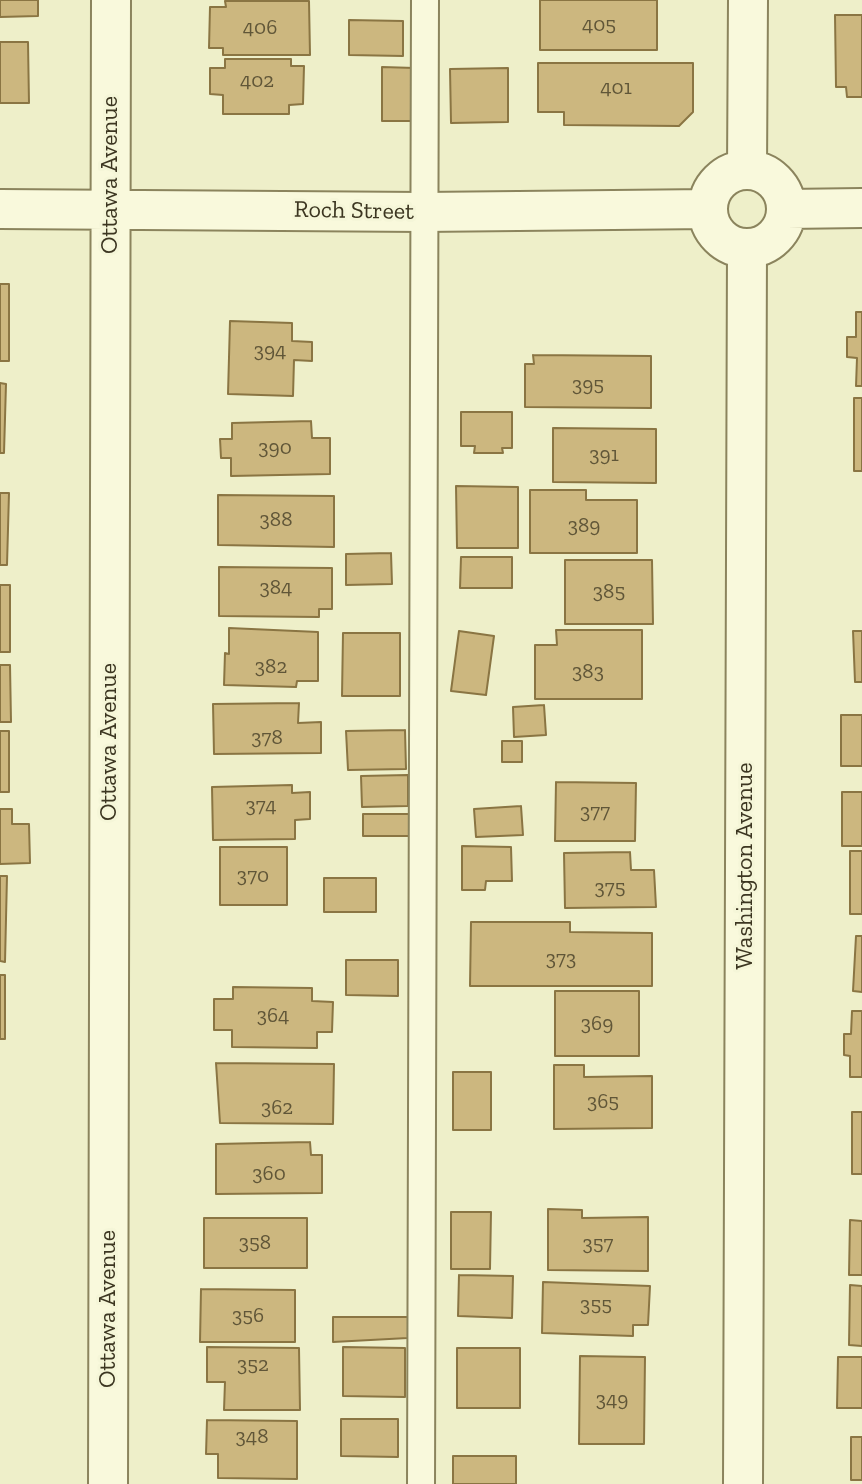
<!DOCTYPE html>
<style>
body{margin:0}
canvas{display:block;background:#eeefc9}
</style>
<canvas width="862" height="1484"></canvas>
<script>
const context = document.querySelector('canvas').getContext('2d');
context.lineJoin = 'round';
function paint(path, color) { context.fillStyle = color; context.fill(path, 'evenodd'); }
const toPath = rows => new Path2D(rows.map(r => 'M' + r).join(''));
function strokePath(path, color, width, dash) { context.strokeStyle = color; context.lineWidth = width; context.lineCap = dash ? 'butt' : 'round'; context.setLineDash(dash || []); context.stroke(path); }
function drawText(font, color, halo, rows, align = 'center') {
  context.font = font + ' "Zilla Slab",serif'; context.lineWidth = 6; context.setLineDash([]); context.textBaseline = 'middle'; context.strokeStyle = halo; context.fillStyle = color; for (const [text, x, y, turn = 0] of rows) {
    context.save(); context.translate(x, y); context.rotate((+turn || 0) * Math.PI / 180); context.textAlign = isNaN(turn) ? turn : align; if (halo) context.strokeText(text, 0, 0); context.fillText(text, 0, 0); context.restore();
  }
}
const building = toPath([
 [0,0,38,0,38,16,0,17,0,0],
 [540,0,657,0,657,50,540,50,540,0],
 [225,1,309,1,310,55,223,55,223,48,209,48,210,7,226,7,225,1],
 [835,15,862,15,862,97,847,97,846,87,836,87,835,15],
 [349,20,403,21,403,56,349,55,349,20],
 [0,42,28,42,29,103,0,103,0,42],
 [225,59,291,59,291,66,304,66,303,104,289,105,289,114,223,114,223,95,210,94,210,68,225,68,225,59],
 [538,63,693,63,693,112,679,126,564,125,564,112,538,112,538,63],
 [382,67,415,68,415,121,382,121,382,67],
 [508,68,508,122,451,123,450,69,508,68],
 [0,284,9,284,9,361,0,361,0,284],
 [856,312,862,312,862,386,856,386,857,358,847,357,847,337,856,337,856,312],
 [230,321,292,323,292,341,312,342,312,361,294,360,293,396,228,394,230,321],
 [533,355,651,356,651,408,525,407,525,364,534,364,533,355],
 [0,383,6,384,4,453,0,453,0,383],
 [854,398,862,398,862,471,854,471,854,398],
 [461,412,512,412,512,448,502,448,503,453,474,453,475,446,461,446,461,412],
 [311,421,312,438,330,438,330,474,231,476,231,458,221,458,220,439,232,439,232,423,311,421],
 [553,428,656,429,656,483,553,482,553,428],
 [456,486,518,487,518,548,457,548,456,486],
 [530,490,586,490,586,500,637,500,637,553,530,553,530,490],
 [0,493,9,493,7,565,0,565,0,493],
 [218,495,334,496,334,547,218,545,218,495],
 [391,553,392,584,346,585,346,554,391,553],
 [461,557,512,557,512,588,460,588,461,557],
 [565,560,652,560,653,624,565,624,565,560],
 [219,567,332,568,332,609,319,609,319,617,219,616,219,567],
 [0,585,10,585,10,652,0,652,0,585],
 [229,628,318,632,318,681,297,681,296,687,224,685,225,653,229,654,229,628],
 [556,630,642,630,642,699,535,699,535,645,557,645,556,630],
 [459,631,494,636,486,695,451,691,459,631],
 [853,631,862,631,862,682,855,682,853,631],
 [343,633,400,633,400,696,342,696,343,633],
 [0,665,10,665,11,722,0,722,0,665],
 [299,703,298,723,321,722,321,753,214,754,213,704,299,703],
 [544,705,546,735,514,737,513,707,544,705],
 [841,715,862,715,862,766,841,766,841,715],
 [405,730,406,769,348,770,346,731,405,730],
 [0,731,9,731,9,792,0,792,0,731],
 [502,741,522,741,522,762,502,762,502,741],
 [408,775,408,806,362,807,361,776,408,775],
 [556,782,636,783,635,841,555,841,556,782],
 [292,785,292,793,310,792,310,819,295,820,295,839,213,840,212,787,292,785],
 [842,792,862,792,862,846,842,846,842,792],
 [521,806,523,835,476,837,474,809,521,806],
 [0,809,12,809,12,824,29,824,30,863,0,864,0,809],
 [363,814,409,814,409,836,363,836,363,814],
 [462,846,511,847,512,881,486,881,485,890,462,890,462,846],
 [220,847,287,847,287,905,220,905,220,847],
 [850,851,862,851,862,914,850,914,850,851],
 [630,852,631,870,654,870,656,907,565,908,564,853,630,852],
 [0,876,7,876,5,962,0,961,0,876],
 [324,878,376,878,376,912,324,912,324,878],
 [471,922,570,922,570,932,652,933,652,986,470,986,471,922],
 [856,936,862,936,862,992,853,991,856,936],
 [346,960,398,960,398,996,346,995,346,960],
 [0,975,5,975,5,1039,0,1039,0,975],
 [233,987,312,988,312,1001,333,1002,332,1032,317,1032,317,1048,232,1047,232,1030,214,1030,214,999,233,999,233,987],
 [555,991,639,991,639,1056,555,1056,555,991],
 [852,1011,862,1011,862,1077,850,1077,850,1056,844,1055,844,1034,851,1034,852,1011],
 [216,1063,334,1064,333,1124,220,1123,216,1063],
 [554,1065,584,1065,584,1077,652,1076,652,1128,554,1129,554,1065],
 [453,1072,491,1072,491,1130,453,1130,453,1072],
 [852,1112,862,1112,862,1174,852,1174,852,1112],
 [310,1142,311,1155,322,1155,322,1193,216,1194,216,1144,310,1142],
 [548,1209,582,1210,582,1218,648,1217,648,1271,548,1270,548,1209],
 [451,1212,491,1212,490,1269,451,1269,451,1212],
 [204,1218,307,1218,307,1268,204,1268,204,1218],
 [850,1220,862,1221,862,1275,849,1275,850,1220],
 [459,1275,513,1276,512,1318,458,1316,459,1275],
 [543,1282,650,1286,648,1325,633,1325,633,1336,542,1333,543,1282],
 [850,1285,862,1286,862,1346,849,1345,850,1285],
 [201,1289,295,1290,295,1342,200,1342,201,1289],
 [333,1317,408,1317,408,1338,333,1342,333,1317],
 [207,1347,299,1348,300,1410,224,1410,225,1382,207,1382,207,1347],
 [343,1347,405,1348,405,1397,343,1396,343,1347],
 [457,1348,520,1348,520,1408,457,1408,457,1348],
 [580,1356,645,1357,644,1444,579,1444,580,1356],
 [838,1357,862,1357,862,1408,837,1408,838,1357],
 [341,1419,398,1419,398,1457,341,1456,341,1419],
 [207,1420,297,1421,297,1479,218,1478,218,1454,206,1454,207,1420],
 [851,1437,862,1437,862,1480,851,1480,851,1437],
 [453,1456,516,1456,516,1484,453,1484,453,1456]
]);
const service = toPath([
 [421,1484,425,0]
]);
const minor = toPath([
 '708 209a39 39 0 1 1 78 0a39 39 0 1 1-78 0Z',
 [747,170,748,0],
 [0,209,423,212,708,209],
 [787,209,862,208],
 [108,1484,111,0],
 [743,1484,747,248]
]);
const numberNames = [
 ["405",599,25],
 ["406",260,28],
 ["402",257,81],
 ["401",616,88],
 ["394",270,351],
 ["395",588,385],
 ["390",275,448],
 ["391",604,455],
 ["388",276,520],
 ["389",584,526],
 ["384",276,588],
 ["385",609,592],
 ["382",271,667],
 ["383",588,672],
 ["378",267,738],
 ["374",261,806],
 ["377",595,812],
 ["370",253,876],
 ["375",610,888],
 ["373",561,959],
 ["364",273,1016],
 ["369",597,1024],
 ["365",603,1102],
 ["362",277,1108],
 ["360",269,1174],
 ["358",255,1243],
 ["357",598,1244],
 ["355",596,1305],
 ["356",248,1316],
 ["352",253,1365],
 ["349",612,1400],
 ["348",252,1437]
];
const streetNames = [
 ["Ottawa Avenue",110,175,-90],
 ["Roch Street",354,211,1],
 ["Ottawa Avenue",109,742,-90],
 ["Washington Avenue",745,866,-90],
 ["Ottawa Avenue",108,1309,-90]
];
paint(building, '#ccb77f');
strokePath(building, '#8a7543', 2);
strokePath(service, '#8b845d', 30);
strokePath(minor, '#8b845d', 42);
strokePath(service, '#f9f9dc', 26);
strokePath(minor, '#f9f9dc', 38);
drawText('21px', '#605638', null, numberNames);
drawText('24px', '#3c3621', '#f5f6d8', streetNames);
</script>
